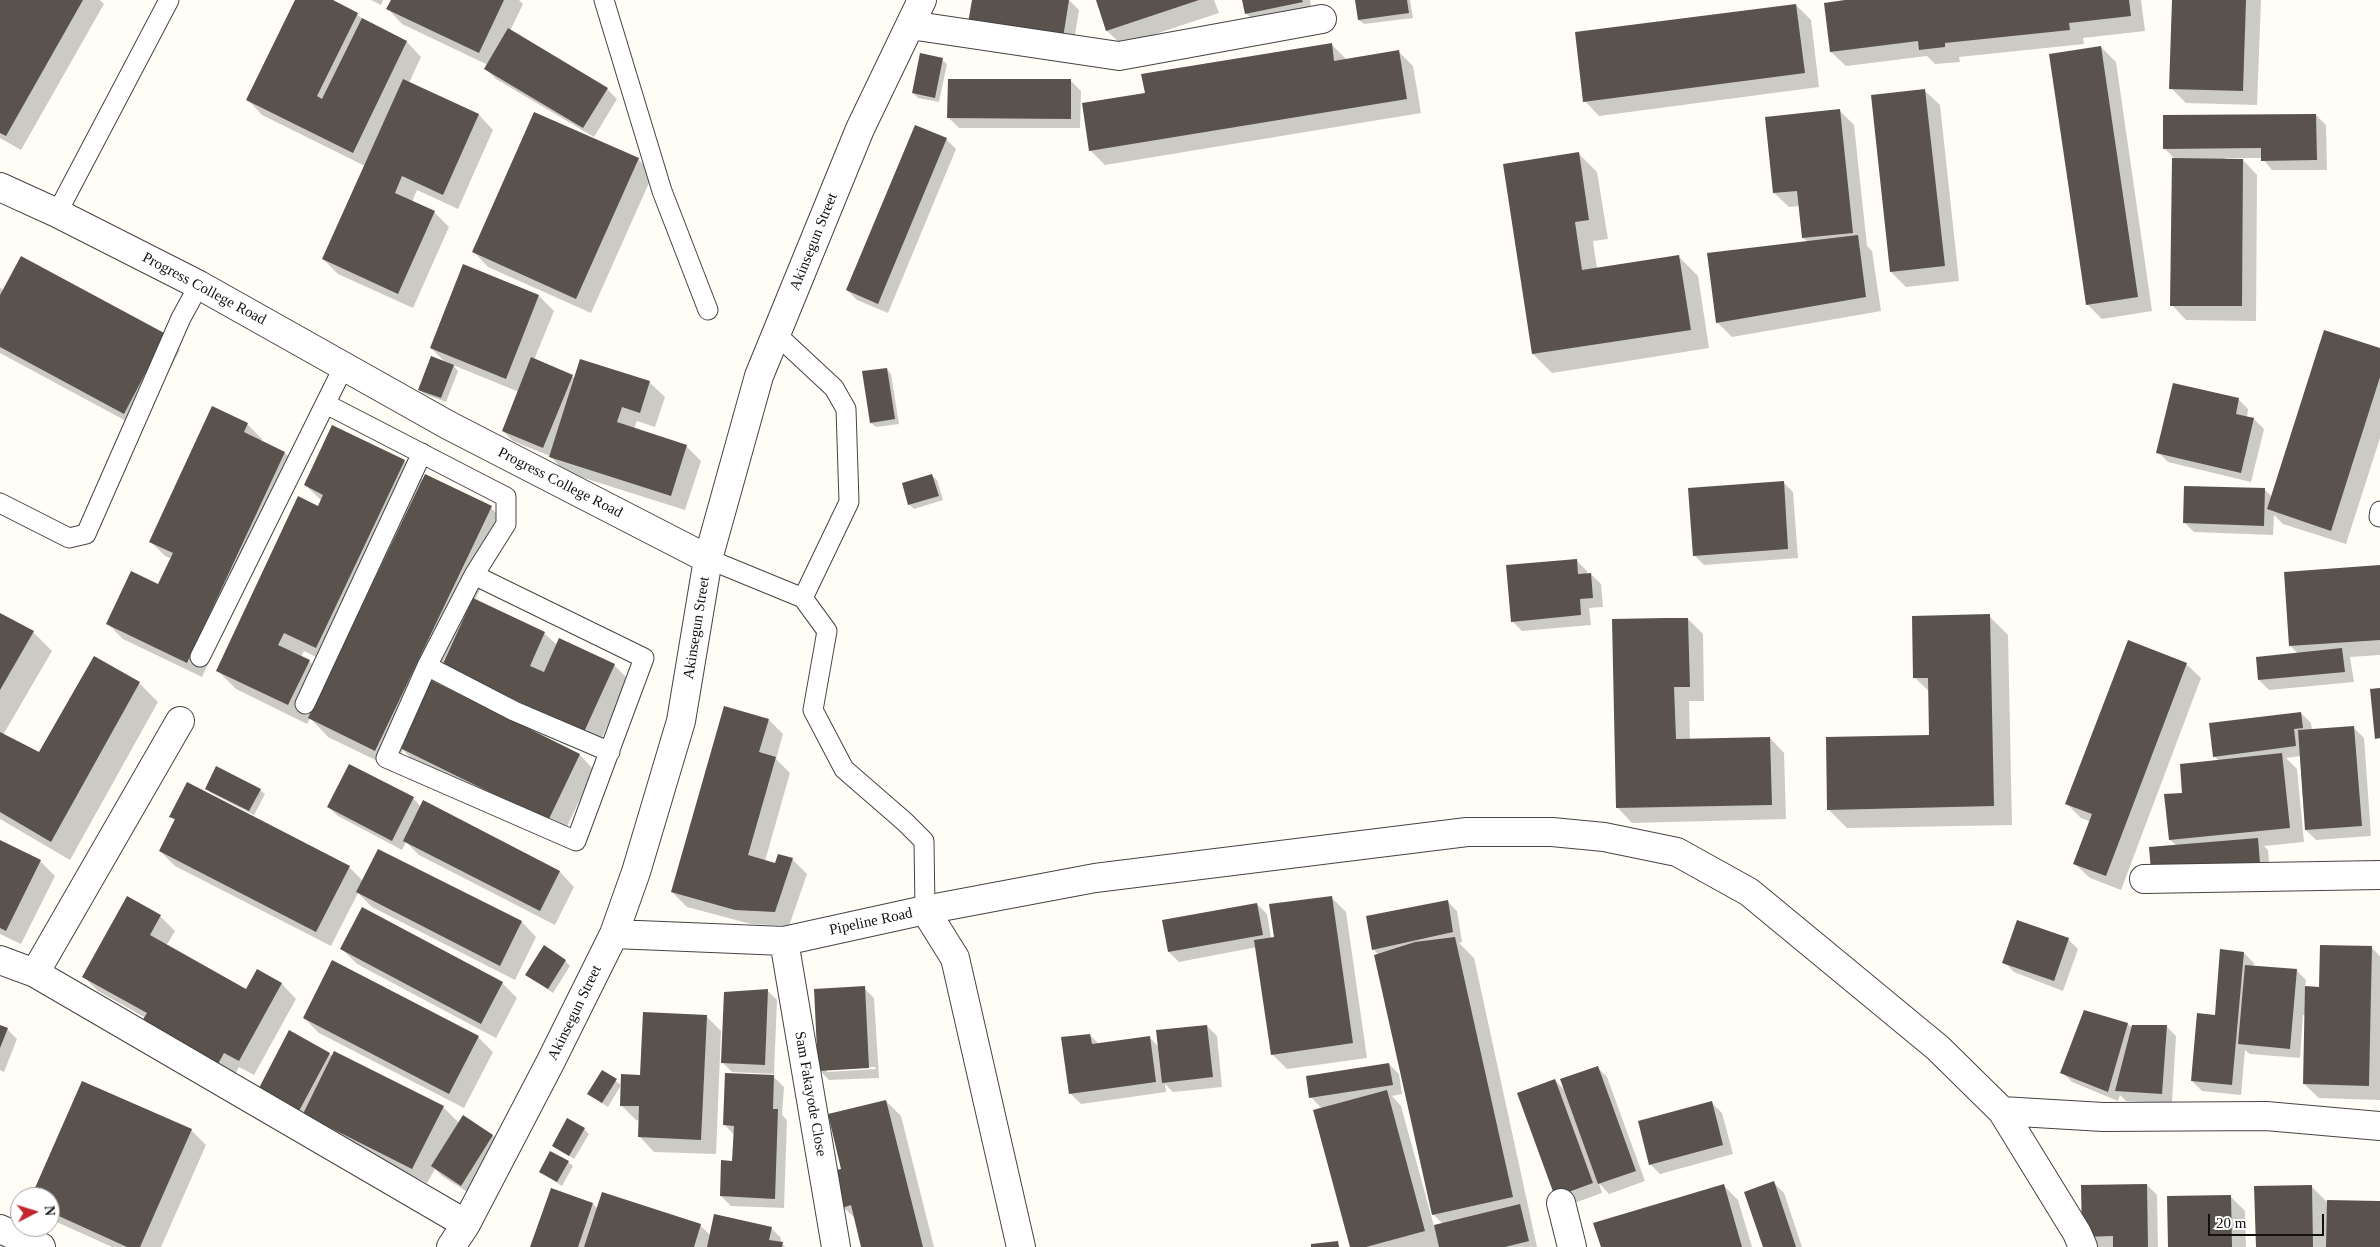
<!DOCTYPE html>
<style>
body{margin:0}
#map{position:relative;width:2380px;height:1247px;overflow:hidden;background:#fffdf5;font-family:Georgia,serif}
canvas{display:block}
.north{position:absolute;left:10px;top:1187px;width:50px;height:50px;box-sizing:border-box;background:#fff;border:1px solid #a0a0a0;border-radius:50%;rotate:85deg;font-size:14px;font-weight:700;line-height:20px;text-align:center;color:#111}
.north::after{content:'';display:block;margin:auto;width:18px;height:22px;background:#c4262e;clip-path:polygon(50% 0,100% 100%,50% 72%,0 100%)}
.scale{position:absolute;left:2208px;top:1214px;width:116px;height:22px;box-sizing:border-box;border:2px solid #111;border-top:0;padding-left:6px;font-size:15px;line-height:18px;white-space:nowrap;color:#111;-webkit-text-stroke:4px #fff;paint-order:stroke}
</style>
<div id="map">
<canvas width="2380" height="1247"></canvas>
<div class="north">N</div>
<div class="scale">20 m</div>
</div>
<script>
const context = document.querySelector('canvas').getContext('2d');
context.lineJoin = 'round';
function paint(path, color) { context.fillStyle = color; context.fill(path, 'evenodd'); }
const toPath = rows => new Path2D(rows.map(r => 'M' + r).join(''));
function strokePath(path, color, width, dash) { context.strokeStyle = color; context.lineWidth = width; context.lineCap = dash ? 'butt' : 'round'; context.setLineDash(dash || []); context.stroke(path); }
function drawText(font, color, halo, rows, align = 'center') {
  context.font = font + ' Georgia,serif'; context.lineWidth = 5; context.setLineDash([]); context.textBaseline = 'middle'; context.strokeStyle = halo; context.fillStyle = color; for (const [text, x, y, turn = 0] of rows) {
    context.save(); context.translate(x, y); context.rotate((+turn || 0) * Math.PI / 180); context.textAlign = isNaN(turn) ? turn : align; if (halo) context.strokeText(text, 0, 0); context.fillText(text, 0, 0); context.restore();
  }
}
const shadow = toPath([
 [0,0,100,0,104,4,21,150,0,138],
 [296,0,330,0,357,14,365,21,407,42,421,57,409,83,479,115,493,130,458,209,417,190,412,202,434,212,449,227,413,308,338,274,323,259,365,166,262,115,248,100],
 [371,0,383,0,381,5],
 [392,0,519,0,523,4,510,31,607,89,617,99,594,137,496,79,486,69,488,65,402,24,388,9],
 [973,0,1069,0,1079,10,1073,48],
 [1097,0,1214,0,1219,13,1122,45,1107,31],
 [1243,0,1310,0,1312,12,1256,23,1246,13],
 [1368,0,1410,0,1413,18,1364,24,1359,20],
 [1856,0,2141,0,2145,31,2083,38,2084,44,1959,57,1960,62,1935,64,1927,56,1846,66,1831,52],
 [2173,0,2261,0,2257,105,2186,103,2171,88],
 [1796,5,1811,20,1819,87,1599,116,1585,101],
 [1331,44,1346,59,1398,51,1413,66,1421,113,1105,165,1090,150,1146,94],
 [2101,47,2116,62,2152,311,2102,319,2087,304],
 [942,60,947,64,939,102,918,98,913,93],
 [1071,81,1081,91,1080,128,959,128,949,118],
 [1925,91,1940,105,1959,281,1906,287,1891,272],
 [1839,110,1854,125,1867,246,1872,251,1881,311,1732,337,1717,322,1808,242,1803,238,1800,206,1789,207,1774,193],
 [2316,115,2326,125,2327,170,2272,170,2262,158,2225,158,2225,160,2243,160,2257,175,2256,321,2186,320,2172,305,2176,160,2164,148],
 [946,139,956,149,888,313,857,300,847,290],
 [1578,153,1597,172,1608,239,1593,241,1597,269,1679,257,1698,276,1709,348,1552,373,1533,354,1504,165],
 [638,159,653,174,591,313,488,267,474,252],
 [464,266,539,296,554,311,534,360,575,378,581,360,650,383,665,397,655,427,637,421,634,429,686,446,701,461,685,510,565,472,550,456,513,441,503,431,519,392,453,365,458,371,446,402,424,394,419,389,447,364,431,348],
 [0,287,4,291,166,336,180,350,139,428,0,353],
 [2380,349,2380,438,2346,544,2283,524,2274,515,2273,535,2194,532,2184,522,2264,489,2272,497],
 [887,369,891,374,899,424,876,427,871,423],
 [2238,399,2248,409,2247,417,2254,419,2264,429,2251,482,2168,462,2158,452],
 [247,424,262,439,261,441,285,453,299,468,202,677,123,639,108,624,159,586,172,559,165,556,150,541],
 [404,461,423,480,491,508,510,526,475,600,544,633,557,645,614,665,629,680,598,746,443,666,435,683,580,755,594,770,563,835,415,762,403,750,394,769,328,737,310,718,307,724,236,689,217,670,319,507,322,501,305,485],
 [304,651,335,666,328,680,309,661,301,657],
 [932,476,937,480,943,500,914,509,909,504],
 [1783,482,1793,492,1798,558,1704,565,1694,555],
 [1577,561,1587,571,1587,574,1591,574,1601,584,1603,607,1589,608,1591,625,1522,631,1512,621],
 [2380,567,2380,655,2350,657,2354,682,2269,690,2259,680,2298,654,2290,645],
 [0,614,33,632,52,651,3,735,40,754,139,683,158,702,70,860,0,819],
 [1989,616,2008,635,2012,825,1847,828,1828,809,1930,736,1930,692,1914,677],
 [1688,619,1703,634,1704,701,1689,701,1690,740,1770,738,1784,753,1786,819,1632,823,1618,808],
 [2186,664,2201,678,2121,890,2090,878,2075,864,2091,822,2081,818,2066,803],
 [2301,713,2311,723,2312,730,2354,728,2364,738,2371,836,2316,840,2306,830,2301,756,2286,758,2297,769,2304,842,2264,846,2268,850,2270,873,2177,846,2170,840,2184,794,2219,761,2214,756],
 [769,720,783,734,776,759,790,773,765,861,776,864,792,859,807,874,789,926,751,924,687,907,672,892],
 [206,788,260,790,265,794,254,815,211,793],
 [413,798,421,807,424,802,560,872,574,887,555,925,419,855,406,842,402,850,338,816,328,807],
 [171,816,349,867,363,881,378,850,522,922,536,937,515,980,372,907,358,893,331,946,175,866,160,851,175,821],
 [0,841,40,861,55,876,21,944,0,934],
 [1331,897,1346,912,1367,1058,1287,1069,1272,1054,1257,947,1179,962,1169,952,1257,904,1267,914,1271,938,1276,938],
 [1447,901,1457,911,1462,942,1459,943,1474,958,1537,1247,1351,1247,1322,1109,1311,1097,1389,1064,1399,1074,1402,1094,1392,1096,1401,1106,1434,1226,1443,1224,1433,1214,1379,955,1373,949],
 [363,909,502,983,517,998,496,1038,357,964,342,949],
 [160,916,175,931,166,946,246,990,257,971,282,984,296,999,254,1075,239,1067,233,1078,146,1018,98,991,83,976],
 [2068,939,2078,949,2063,991,2014,972,2004,962],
 [2371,947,2380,956,2380,1100,2319,1098,2304,1084,2305,1015,2303,1015,2300,1058,2250,1054,2245,1050,2241,1095,2202,1091,2192,1081,2216,1016,2244,953,2254,963,2253,967,2296,970,2306,980,2305,988,2320,988],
 [565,961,570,966,553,993,527,975],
 [864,988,874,998,879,1078,829,1080,819,1070],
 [875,1067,876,1069,827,1072,827,1069],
 [767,990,777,1000,774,1074,732,1072,722,1062],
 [2085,1012,2128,1024,2132,1028,2166,1026,2176,1036,2172,1103,2126,1101,2120,1095,2118,1101,2072,1082,2062,1072],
 [706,1016,721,1031,716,1154,654,1152,640,1137,640,1120,636,1120,621,1105],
 [304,1018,478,1037,493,1052,464,1108,319,1033],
 [0,1026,7,1029,17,1039,4,1072,0,1070],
 [1207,1026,1217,1036,1222,1087,1173,1092,1165,1084,1166,1092,1081,1104,1071,1094,1063,1038,1090,1035,1100,1045,1149,1037,1159,1047],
 [329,1054,443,1107,459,1123,463,1117,493,1136,503,1146,472,1195,442,1176,435,1169,427,1183,320,1128,270,1099],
 [1597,1067,1607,1077,1645,1181,1609,1194,1599,1183,1602,1193,1566,1206,1555,1080,1566,1092],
 [603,1072,621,1085,608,1107,588,1094],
 [774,1077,784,1087,782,1115,787,1120,784,1208,731,1206,721,1196,733,1162,734,1135,724,1124],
 [83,1082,192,1131,206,1145,161,1247,112,1247,50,1219,50,1197,32,1197],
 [886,1101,901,1116,934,1247,863,1247,856,1219,843,1207,843,1170],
 [1712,1103,1722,1113,1733,1154,1660,1174,1650,1164],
 [584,1129,589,1134,574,1159,553,1145],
 [568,1162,573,1166,562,1186,540,1172],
 [1774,1183,1784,1193,1802,1247,1764,1247],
 [1723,1185,1738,1200,1752,1247,1602,1247],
 [2147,1185,2157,1195,2158,1247,2094,1247,2084,1237],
 [2311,1186,2328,1203,2380,1202,2380,1247,2257,1247],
 [2230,1196,2245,1211,2246,1247,2169,1247],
 [593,1204,598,1209,700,1225,711,1236,771,1228,781,1238,780,1243,786,1247,532,1247]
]);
const building = toPath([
 [0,0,83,0,6,136,0,133],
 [295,0,333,0,358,13,317,96,322,99,362,18,407,41,353,153,246,100],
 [391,0,504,0,479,53,386,9],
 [972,0,1069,0,1063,38,968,23],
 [1096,0,1199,0,1106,31],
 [1242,0,1302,0,1303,2,1245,14],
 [1355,0,1407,0,1409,13,1358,20],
 [1845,0,2129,0,2131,16,2069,23,2070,30,1945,43,1945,47,1919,50,1918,41,1830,52,1824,3],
 [2172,0,2246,0,2243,91,2169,89],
 [1796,4,1805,73,1583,102,1575,32],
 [508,28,608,88,583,128,484,69],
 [1332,43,1334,61,1399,50,1407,99,1089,151,1082,103,1145,93,1141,74],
 [2101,46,2138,297,2086,305,2049,54],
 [920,53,943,58,935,98,912,93],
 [403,79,479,114,443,195,402,176,395,193,435,211,398,294,322,259],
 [948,79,1071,79,1071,119,947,118],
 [1925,89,1945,266,1890,272,1871,95],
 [1840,109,1853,233,1802,238,1797,191,1773,193,1765,117],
 [534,112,639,158,576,299,472,252],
 [2316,114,2317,160,2261,161,2261,148,2163,149,2163,115],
 [915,125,947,138,878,304,846,290],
 [1579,152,1589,220,1575,222,1582,270,1679,255,1691,330,1532,354,1503,164],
 [2172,158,2243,159,2242,306,2170,306],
 [1858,235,1866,297,1716,323,1707,253],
 [21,256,166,334,124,414,0,347,0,295],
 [463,264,539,295,506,379,430,348],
 [2324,330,2380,348,2380,377,2331,531,2267,509],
 [431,356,454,365,441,398,418,390],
 [531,357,573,375,543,448,502,431],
 [580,359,650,381,640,413,622,407,617,422,687,445,671,496,549,457],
 [887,368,895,419,870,423,862,371],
 [2173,383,2239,398,2236,414,2254,418,2241,473,2156,453],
 [212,406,248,423,244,432,285,452,187,663,106,624,131,571,158,584,173,553,149,542],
 [332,425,405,460,316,648,284,633,278,645,310,660,288,705,216,671,298,496,318,506,323,495,304,485],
 [425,474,492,506,375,751,308,718],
 [932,474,939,496,908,505,902,483],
 [1784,481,1788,549,1693,556,1688,488],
 [2184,486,2265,488,2264,526,2183,523],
 [1577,559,1578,574,1591,573,1593,598,1580,599,1581,615,1511,622,1506,565],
 [2380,565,2380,640,2289,646,2284,572],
 [473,598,545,632,530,666,544,672,559,638,615,664,584,732,442,666],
 [0,613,34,631,0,690],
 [1990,614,1994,806,1827,810,1826,737,1929,735,1928,678,1913,678,1912,616],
 [1666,618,1688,618,1690,687,1674,687,1676,739,1770,737,1772,805,1616,808,1612,619],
 [2128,640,2187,663,2106,876,2073,864,2092,814,2065,804],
 [2342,648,2345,672,2258,680,2256,657],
 [94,656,140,682,51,842,0,812,0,732,39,752],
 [431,680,580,754,548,821,398,747],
 [2380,688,2380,738,2375,739,2370,689],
 [724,706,769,719,759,752,776,757,748,855,775,863,778,854,793,858,775,912,735,910,671,892],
 [2301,712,2303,728,2294,729,2296,746,2213,757,2209,723],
 [2354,726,2362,826,2305,830,2298,730],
 [2282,753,2290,828,2169,840,2164,794,2182,793,2180,764],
 [349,764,414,797,392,841,327,807],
 [216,766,261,789,249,811,205,789],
 [187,782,350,866,316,932,159,851,175,819,169,817],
 [423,800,560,871,540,911,403,841],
 [2258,838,2260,863,2151,871,2149,847],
 [0,840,41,860,6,931,0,928],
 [378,849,522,921,500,966,356,892],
 [127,896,161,915,150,935,246,989,257,969,282,983,239,1061,224,1053,218,1064,142,1021,147,1013,82,977],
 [1332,896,1353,1043,1271,1055,1254,940,1274,937,1269,904],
 [1448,900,1453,932,1372,950,1366,916],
 [1257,903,1263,935,1168,952,1162,920],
 [362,907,503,982,481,1024,340,949],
 [2017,920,2069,938,2054,981,2002,963],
 [1455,937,1513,1197,1432,1215,1374,955,1415,942],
 [544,945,566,960,548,989,525,975],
 [2320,945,2372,946,2369,1086,2303,1084,2305,986,2319,987],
 [2220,949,2244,952,2232,1085,2191,1081,2197,1013,2215,1015],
 [332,960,479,1036,449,1094,303,1018],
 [2245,965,2297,969,2290,1049,2238,1044],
 [865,986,869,1068,818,1071,814,989],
 [768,989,765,1065,721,1063,724,992],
 [2084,1010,2128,1023,2108,1092,2060,1073],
 [643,1012,707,1015,701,1140,638,1137,639,1106,620,1106,621,1074,640,1075],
 [0,1025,8,1028,0,1048],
 [1207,1025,1213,1077,1162,1083,1156,1030],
 [2132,1025,2167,1025,2162,1094,2115,1091],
 [289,1030,330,1053,299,1111,258,1090],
 [1090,1034,1092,1044,1150,1036,1156,1082,1069,1094,1061,1037],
 [334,1051,444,1106,412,1169,303,1114],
 [1389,1063,1393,1085,1309,1098,1306,1076],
 [1598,1066,1636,1171,1598,1184,1560,1079],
 [602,1070,617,1079,602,1103,587,1094],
 [725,1073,774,1075,773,1109,778,1109,775,1199,720,1196,721,1160,732,1161,734,1126,723,1125],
 [1555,1079,1593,1183,1555,1197,1517,1093],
 [82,1081,192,1129,140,1247,127,1247,50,1212,50,1197,31,1197],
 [1387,1090,1425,1231,1366,1247,1350,1247,1313,1110],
 [886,1100,923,1247,861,1247,851,1205,842,1208,833,1171,841,1169,828,1114],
 [1712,1101,1723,1145,1649,1165,1638,1121],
 [463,1115,493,1135,461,1186,431,1166],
 [567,1118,585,1128,569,1156,552,1146],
 [550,1151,569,1161,557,1182,539,1172],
 [1774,1181,1796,1247,1763,1247,1744,1192],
 [1724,1184,1742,1247,1601,1247,1593,1223],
 [2147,1184,2148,1247,2113,1247,2113,1236,2082,1237,2081,1185],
 [2312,1185,2313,1247,2256,1247,2254,1186],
 [551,1188,593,1203,578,1247,530,1247],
 [602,1192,701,1224,694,1247,584,1247],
 [2231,1195,2232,1247,2168,1247,2167,1196],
 [2327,1200,2380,1201,2380,1247,2326,1247],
 [1520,1204,1529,1241,1505,1247,1439,1247,1434,1225],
 [714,1214,772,1227,769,1240,783,1242,782,1247,707,1247],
 [1338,1241,1339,1247,1311,1247,1311,1244]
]);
const service = toPath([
 [604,0,662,191,708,310],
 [57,213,169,0],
 [776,334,834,388,846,409,849,502,803,598],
 [326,404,506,497,506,524,474,575,427,666,386,758,576,841,644,658,474,575],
 [0,503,69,538,86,534,181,318,199,285],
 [2379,517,2380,511],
 [708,559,803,598,827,631,813,710,844,769,905,822,924,841,925,910],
 [200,657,344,366],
 [427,666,514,711,610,752],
 [305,704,422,453]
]);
const minor = toPath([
 [910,25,1119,56,1322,19],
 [0,187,57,213,199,285,448,425,708,559],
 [2144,879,2380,875],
 [925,910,1095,878,1467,832,1552,832,1604,837,1677,852,1749,892,1938,1048,2002,1111,2077,1233,2083,1247],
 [614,934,784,941,925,910,955,958,1021,1247],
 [784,941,836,1247],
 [0,960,35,973,466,1224],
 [35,973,180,721],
 [2002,1111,2103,1117,2266,1116,2380,1126],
 [1561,1203,1572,1247],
 [0,1229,41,1247],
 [451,1247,466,1224,551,1061,614,934,636,872,681,721,708,559,759,376,860,129,922,0]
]);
const streetNames = [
 ["Akinsegun Street",814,242,-68],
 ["Progress College Road",204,289,28],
 ["Progress College Road",560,483,27],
 ["Akinsegun Street",697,628,-81],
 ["Pipeline Road",871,922,-12],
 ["Akinsegun Street",575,1013,-64],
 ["Sam Fakayode Close",810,1094,80]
];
paint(shadow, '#0003');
paint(building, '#5a524d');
strokePath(service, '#444', 21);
strokePath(minor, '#444', 30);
strokePath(service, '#fff', 19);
strokePath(minor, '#fff', 28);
drawText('15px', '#111', '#fff', streetNames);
</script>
